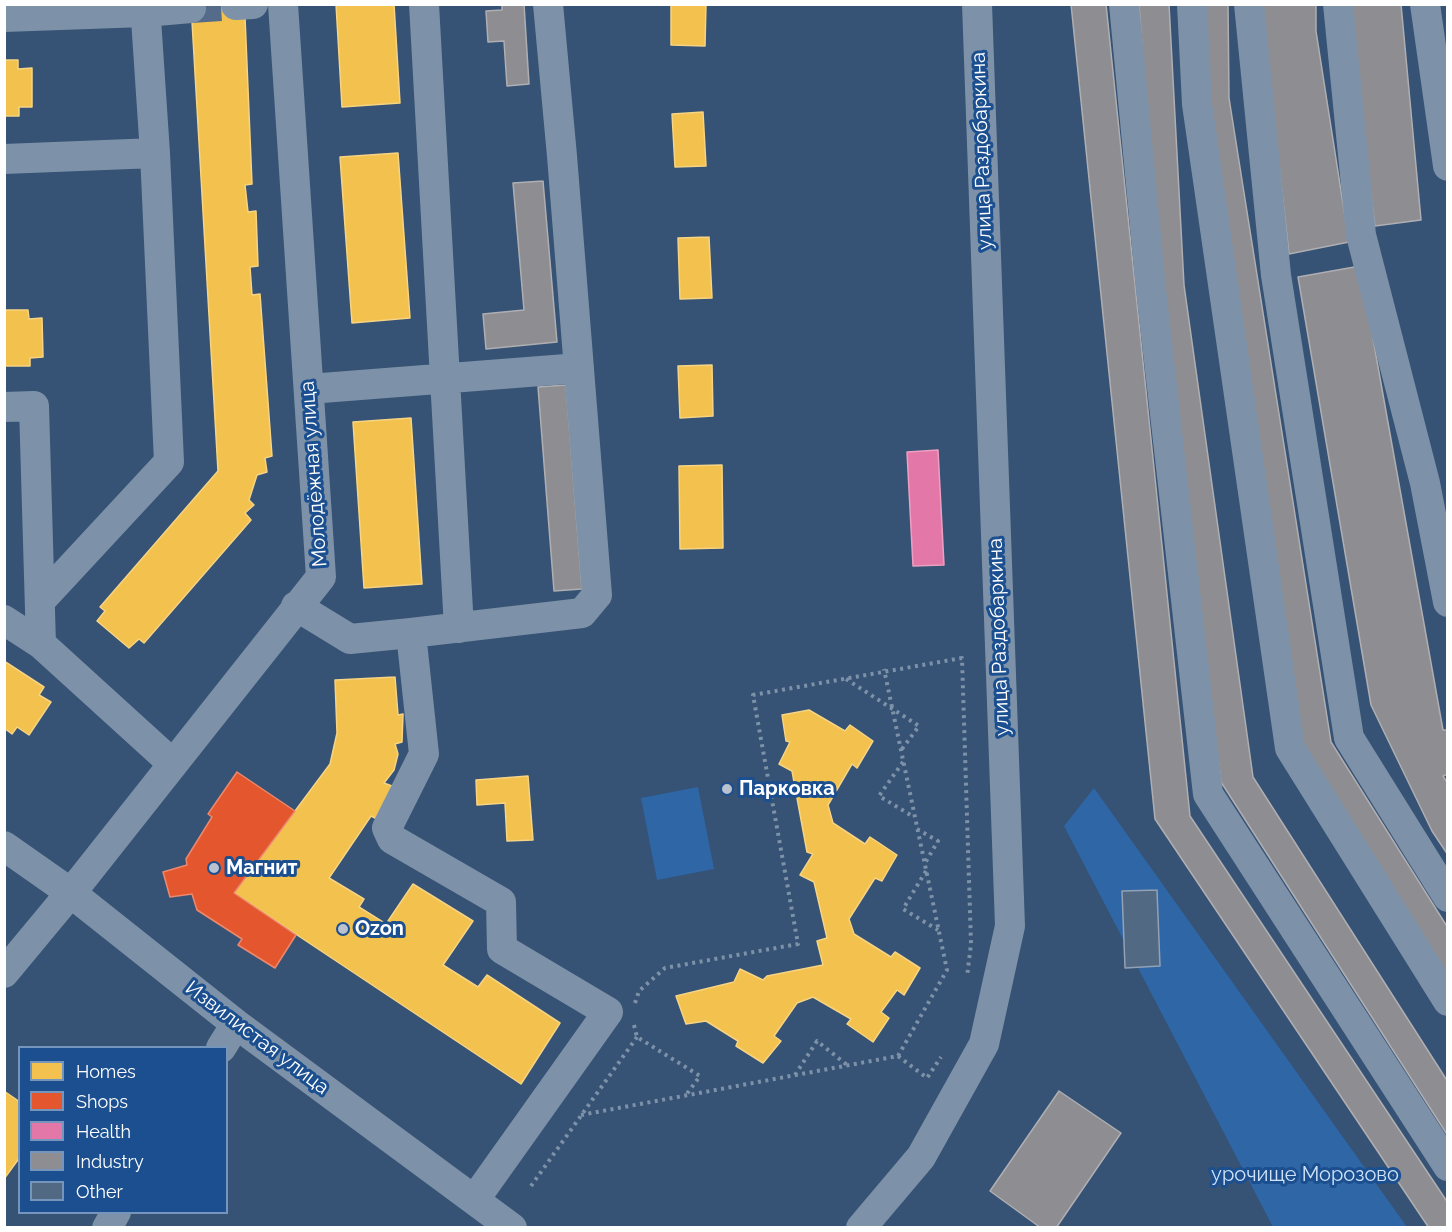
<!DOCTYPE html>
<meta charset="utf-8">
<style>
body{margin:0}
#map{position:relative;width:1452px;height:1232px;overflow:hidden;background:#365274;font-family:Raleway,sans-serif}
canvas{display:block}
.frame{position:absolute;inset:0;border:6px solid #fff;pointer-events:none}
.legend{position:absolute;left:18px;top:1046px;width:210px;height:168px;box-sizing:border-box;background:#1b4f8f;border:2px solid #7695bc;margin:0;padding:8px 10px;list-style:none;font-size:18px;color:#fff}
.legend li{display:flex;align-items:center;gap:12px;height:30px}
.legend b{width:30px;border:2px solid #7695bc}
</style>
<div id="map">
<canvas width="1452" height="1232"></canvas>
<div class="frame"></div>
<ul class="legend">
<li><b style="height:16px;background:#f2c14e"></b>Homes</li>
<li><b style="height:16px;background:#e4572e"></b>Shops</li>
<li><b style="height:16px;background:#e377a8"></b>Health</li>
<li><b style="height:16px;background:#8d8d92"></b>Industry</li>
<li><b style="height:16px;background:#526984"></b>Other</li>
</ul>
</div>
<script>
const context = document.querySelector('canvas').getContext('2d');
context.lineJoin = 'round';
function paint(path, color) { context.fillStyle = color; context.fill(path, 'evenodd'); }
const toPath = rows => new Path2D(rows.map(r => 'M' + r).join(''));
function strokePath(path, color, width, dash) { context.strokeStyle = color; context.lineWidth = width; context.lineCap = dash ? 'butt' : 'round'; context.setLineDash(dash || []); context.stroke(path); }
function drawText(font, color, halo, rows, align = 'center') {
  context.font = font + ' Raleway,sans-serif'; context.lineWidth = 6; context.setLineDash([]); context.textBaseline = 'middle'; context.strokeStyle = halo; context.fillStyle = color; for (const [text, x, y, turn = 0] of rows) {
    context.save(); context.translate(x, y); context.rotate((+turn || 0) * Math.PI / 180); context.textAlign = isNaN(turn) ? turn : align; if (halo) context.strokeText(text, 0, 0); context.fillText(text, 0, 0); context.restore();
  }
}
const green = toPath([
 [698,787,714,869,657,880,641,798],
 [1094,788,1407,1227,1273,1227,1064,826]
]);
const homes = toPath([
 [191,4,236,4,245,17,252,184,245,185,248,212,256,211,258,266,250,267,252,295,260,294,272,456,265,458,267,472,257,475,249,500,254,505,245,513,251,520,144,643,139,639,129,648,97,621,105,611,100,607,218,471,191,4],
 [336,4,394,4,400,103,342,107,336,4],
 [671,4,706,4,705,46,671,45,671,4],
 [4,60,18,60,18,69,32,68,32,107,19,107,19,116,4,116,4,60],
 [703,112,706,166,675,167,672,114,703,112],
 [398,153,410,318,352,323,340,157,398,153],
 [709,237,712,298,680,299,678,238,709,237],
 [4,310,28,310,29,319,42,318,43,357,30,358,30,366,4,366,4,310],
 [712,365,713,416,680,418,678,366,712,365],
 [411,418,422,584,364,588,353,422,411,418],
 [722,465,723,548,680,549,679,466,722,465],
 [4,661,44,687,39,695,51,702,29,735,17,727,12,734,4,728,4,661],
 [395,677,398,715,403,714,402,742,395,744,398,754,394,770,384,783,392,786,377,819,371,816,329,878,364,899,359,907,386,924,413,884,473,921,443,965,478,987,487,975,560,1023,521,1084,234,893,330,764,337,733,335,680,395,677],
 [809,710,845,731,850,725,873,741,857,768,852,764,828,805,833,823,865,844,870,837,897,855,882,881,875,878,849,919,854,934,891,957,895,952,920,968,904,995,897,990,881,1012,889,1018,873,1042,847,1024,851,1019,813,997,797,1003,774,1036,781,1041,763,1063,736,1046,738,1041,706,1021,686,1024,676,996,734,982,740,969,763,980,767,976,823,965,817,941,827,938,814,882,800,875,813,854,807,852,792,771,779,764,790,742,786,741,782,715,809,710],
 [528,776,533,840,507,841,505,803,477,805,476,780,528,776],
 [4,1091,20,1102,20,1157,4,1179,4,1091]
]);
const shops = toPath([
 [237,772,295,811,234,893,296,935,275,968,238,945,242,939,197,910,192,894,170,897,163,872,187,865,186,859,212,817,208,814,237,772]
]);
const health = toPath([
 [938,450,944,565,913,566,907,452,938,450]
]);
const industry = toPath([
 [502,4,524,4,529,84,507,86,504,41,488,42,486,11,502,10,502,4],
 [1071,4,1106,4,1190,816,1448,1203,1448,1228,1429,1228,1155,819,1071,4],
 [1139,4,1169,4,1184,285,1253,777,1448,1082,1448,1136,1221,782,1159,286,1139,4],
 [1202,4,1228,4,1229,98,1331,742,1448,928,1448,984,1301,747,1204,101,1202,4],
 [1261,4,1316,4,1316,31,1349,242,1289,254,1261,4],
 [1346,4,1401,4,1421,220,1375,226,1346,4],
 [543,181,557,342,486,349,483,314,524,310,513,183,543,181],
 [1360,266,1443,730,1448,730,1448,774,1443,776,1448,784,1448,855,1432,831,1371,705,1298,277,1360,266],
 [566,385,582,589,554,591,538,387,566,385],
 [1059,1091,1121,1133,1056,1228,1041,1228,990,1191,1059,1091]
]);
const building = toPath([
 [1157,890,1160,966,1125,968,1122,891,1157,890]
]);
const minorTunnel = toPath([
 [191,8,236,5]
]);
const path = toPath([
 [846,679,919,726,902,749],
 [903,762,879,796,914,817],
 [917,829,938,841,925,863],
 [926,871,903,909,938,930],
 [635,1003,639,991,665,968,798,944,753,695,962,658,971,944,967,977],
 [634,1025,637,1037,700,1076,686,1095],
 [898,1056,927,1078,941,1057],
 [795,1075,817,1041,847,1065],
 [581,1115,898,1056,947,970,884,669],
 [531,1186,637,1037]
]);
const minor = toPath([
 [424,4,459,628],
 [1124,4,1151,290,1208,794,1448,1166],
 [1192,4,1197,104,1290,748,1448,1001],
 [1249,4,1276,275,1349,738,1448,897],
 [1338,4,1361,235,1425,483,1448,602],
 [1425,4,1448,166],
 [236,5,253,4],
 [4,17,145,12,191,8],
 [4,159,155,153],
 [309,389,579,368],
 [4,407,34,406,41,644],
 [40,601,169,462,155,153,145,4],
 [296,606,350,639,411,633,424,754,387,828,392,839,501,902,502,949,608,1012,475,1199],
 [4,620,41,644,173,764],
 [411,633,582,613,597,595,562,156,548,4],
 [4,846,71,893,236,1024,512,1228],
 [71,893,321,577,283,4],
 [4,973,82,879],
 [221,1048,236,1024],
 [107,1228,116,1212],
 [861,1228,921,1157,984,1044,1010,926,977,4]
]);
const markers = [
 [727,789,6,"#b9c2ce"],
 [214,868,6,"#b9c2ce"],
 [343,929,6,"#b9c2ce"]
];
const streetNames = [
 ["улица Раздобаркина",982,151,-92],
 ["Молодёжная улица",314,474,-94],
 ["улица Раздобаркина",999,637,-92],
 ["Извилистая улица",257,1038,37]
];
const poiNames = [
 ["Парковка",739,789],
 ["Магнит",226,868],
 ["Ozon",355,929]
];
const parkNames = [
 ["урочище Морозово",1305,1175]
];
paint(green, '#2f66a5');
paint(homes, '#f2c14e');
strokePath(homes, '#f6d483', 1.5);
paint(shops, '#e4572e');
strokePath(shops, '#ec896d', 1.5);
paint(health, '#e377a8');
strokePath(health, '#eba0c2', 1.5);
paint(industry, '#8d8d92');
strokePath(industry, '#afafb3', 1.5);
paint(building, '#526984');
strokePath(building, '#92a2b6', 1.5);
strokePath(minorTunnel, '#546c89', 30, [30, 15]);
strokePath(path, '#7d92a8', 4, [3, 4.5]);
strokePath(minor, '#7d92a8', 30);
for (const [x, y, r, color] of markers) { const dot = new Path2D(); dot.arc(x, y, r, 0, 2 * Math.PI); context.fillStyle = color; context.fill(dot); strokePath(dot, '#1b4f8f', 2); }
drawText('20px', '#fff', '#1b4f8f', streetNames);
drawText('bold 20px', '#fff', '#1b4f8f', poiNames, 'left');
drawText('20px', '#cfe3fa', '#1b4f8f', parkNames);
</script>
